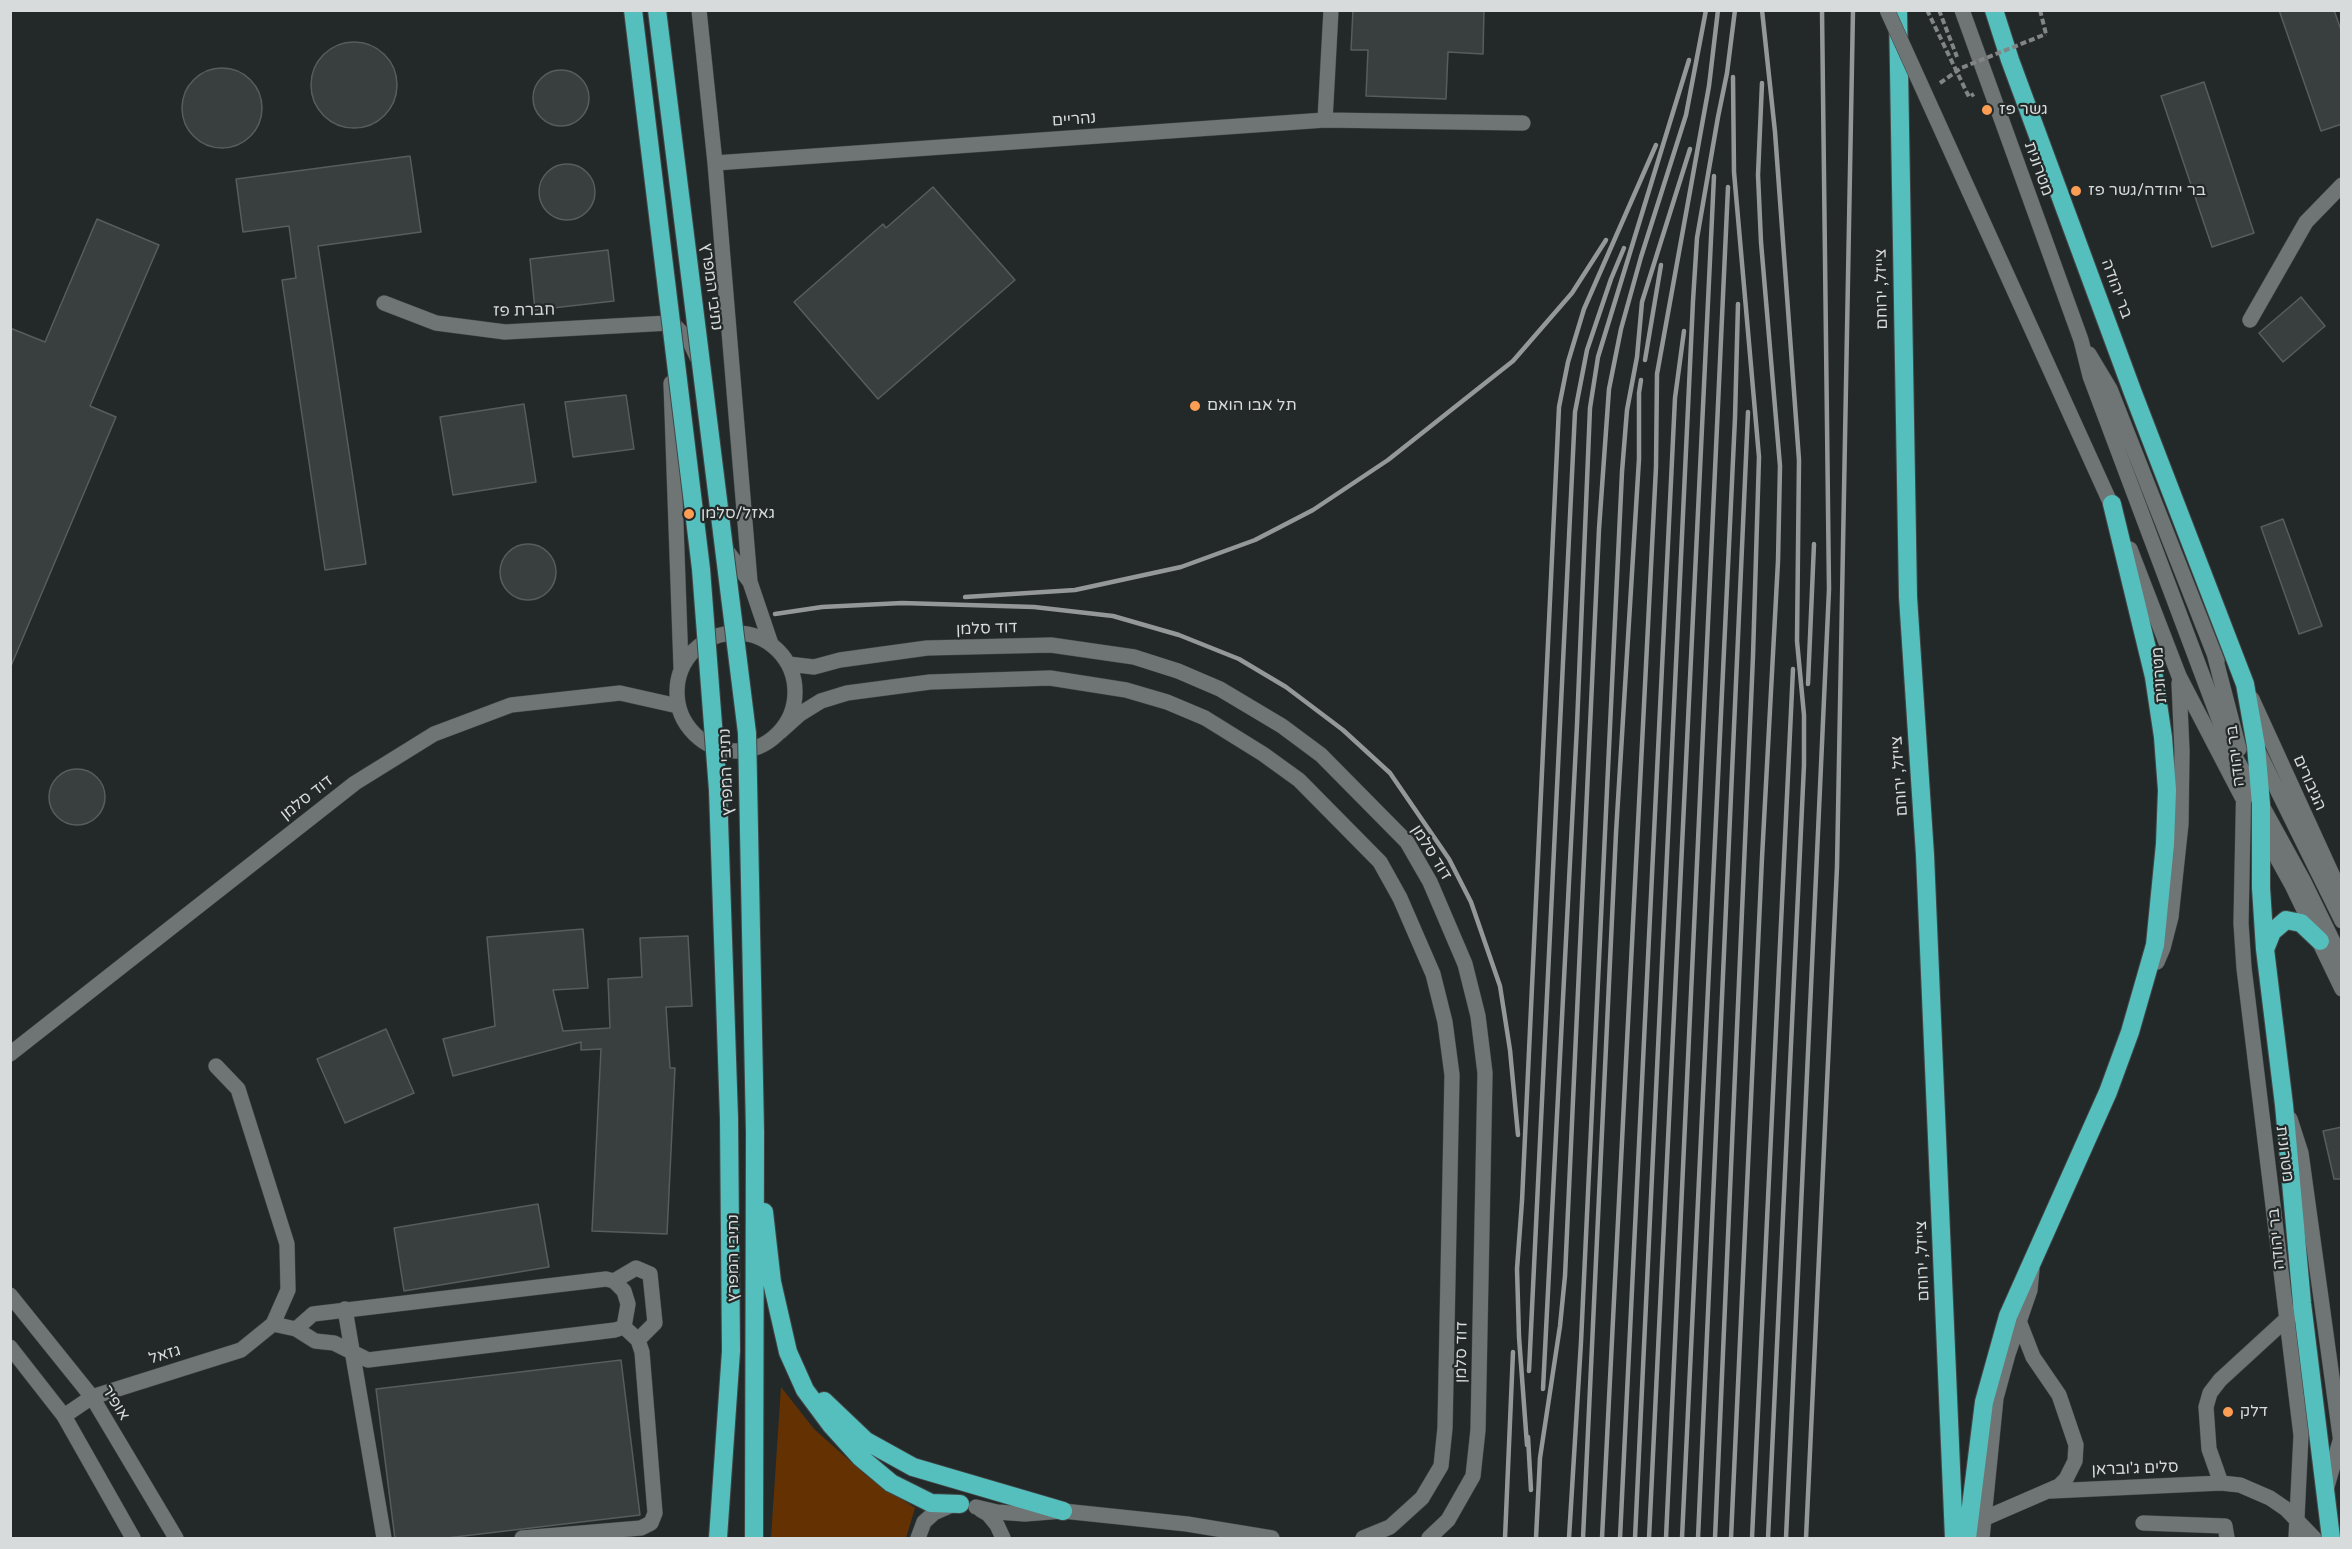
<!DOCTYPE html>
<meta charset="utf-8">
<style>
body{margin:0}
#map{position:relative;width:2352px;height:1549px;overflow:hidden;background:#232928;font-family:"Varela Round",sans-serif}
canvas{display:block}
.frame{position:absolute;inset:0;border:12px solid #d8dbdb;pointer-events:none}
</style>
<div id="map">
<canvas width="2352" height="1549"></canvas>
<div class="frame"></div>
</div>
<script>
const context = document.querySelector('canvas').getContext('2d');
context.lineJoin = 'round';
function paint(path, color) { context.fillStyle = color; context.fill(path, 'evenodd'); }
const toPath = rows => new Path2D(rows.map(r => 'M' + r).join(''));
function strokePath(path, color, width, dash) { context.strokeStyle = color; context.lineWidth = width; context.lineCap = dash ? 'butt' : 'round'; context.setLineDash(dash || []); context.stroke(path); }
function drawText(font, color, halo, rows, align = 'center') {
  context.font = font + ' "Varela Round",Heebo,sans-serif'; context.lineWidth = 4.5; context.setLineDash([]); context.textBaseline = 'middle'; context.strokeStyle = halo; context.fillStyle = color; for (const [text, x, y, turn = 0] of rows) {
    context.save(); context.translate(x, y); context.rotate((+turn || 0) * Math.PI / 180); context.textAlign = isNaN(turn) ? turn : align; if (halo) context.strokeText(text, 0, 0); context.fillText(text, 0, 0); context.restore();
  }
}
const green = toPath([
 [781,1387,814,1429,867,1476,915,1508,906,1538,771,1538]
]);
const building = toPath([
 [1353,10,1484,10,1483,54,1448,52,1446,99,1366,96,1368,50,1351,50,1353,10],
 [2279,10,2334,10,2342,33,2342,124,2321,131,2279,10],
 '311 85a43 43 0 1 1 86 0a43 43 0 1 1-86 0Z',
 '182 108a40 40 0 1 1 80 0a40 40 0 1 1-80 0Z',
 '533 98a28 28 0 1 1 56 0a28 28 0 1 1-56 0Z',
 [2204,82,2254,233,2212,247,2161,96,2204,82],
 [410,156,421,232,318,246,366,564,325,570,282,280,296,278,289,226,243,232,236,179,410,156],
 '539 192a28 28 0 1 1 56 0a28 28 0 1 1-56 0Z',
 [933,187,1015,280,878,399,794,302,883,224,886,228,933,187],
 [97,219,159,245,90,406,116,417,11,666,10,328,45,342,97,219],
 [608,250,614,301,535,310,530,259,608,250],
 [2301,297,2325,326,2283,362,2259,333,2301,297],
 [626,395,634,449,573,457,565,402,626,395],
 [524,404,536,482,453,495,440,417,524,404],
 [2283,519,2322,626,2299,634,2261,527,2283,519],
 '500 572a28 28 0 1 1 56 0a28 28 0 1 1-56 0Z',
 '49 797a28 28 0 1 1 56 0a28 28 0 1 1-56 0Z',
 [583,929,588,988,553,990,563,1031,610,1028,608,979,642,977,640,938,688,936,692,1006,666,1007,670,1068,675,1068,667,1234,592,1231,601,1049,581,1050,581,1042,453,1076,443,1039,495,1026,487,937,583,929],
 [386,1029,414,1093,345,1123,317,1059,386,1029],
 [2342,1127,2342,1179,2334,1179,2323,1131,2342,1127],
 [538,1204,549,1267,404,1291,394,1228,538,1204],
 [621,1360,640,1515,438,1539,395,1539,376,1389,621,1360]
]);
const path = toPath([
 [1927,10,1969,97,1974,94],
 [1939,10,1957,57],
 [2040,10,2046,34]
]);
const minor = toPath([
 [699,10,715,163,750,582,771,644],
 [1962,10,2081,340,2090,376,2220,722,2232,751,2303,880,2342,960],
 [1325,120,1523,123],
 [715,163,1325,120,1331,10],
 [1969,191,2115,513],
 [384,303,436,323,505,332,669,323,676,327,689,340,697,357],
 [2250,320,2306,222,2342,185],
 [2089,354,2110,389,2217,661],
 [671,383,681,667],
 [724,543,727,551,750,582],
 [2130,549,2179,676,2242,797],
 '677 692a59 59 0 1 1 118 0a59 59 0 1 1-118 0Z',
 [2214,653,2239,749],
 [788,664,814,667,840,660,927,648,1051,645,1134,657,1178,671,1220,689,1282,726,1321,755,1407,842,1430,882,1465,964,1478,1016,1485,1073,1478,1430,1473,1476,1448,1520,1429,1538],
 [2252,699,2342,896],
 [780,732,800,714,821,701,847,693,930,682,1050,678,1126,690,1167,702,1205,718,1263,754,1299,780,1380,862,1400,898,1433,974,1445,1022,1452,1075,1445,1428,1441,1466,1422,1498,1390,1527,1363,1538],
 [2258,751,2342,921],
 [2244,775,2241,923,2244,968,2301,1435,2296,1538],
 [2261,829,2292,885,2342,989],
 [2157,962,2163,948,2171,917,2181,824,2182,751,2179,683],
 [10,1054,355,783,434,734,511,705,620,693,678,706],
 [2290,1119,2301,1153,2342,1450],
 [614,1281,636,1268,650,1274,655,1323,638,1340],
 [10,1295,92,1397,176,1538],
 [345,1309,384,1538],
 [2293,1313,2220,1380,2210,1393,2206,1407,2209,1449,2221,1483,2240,1485,2270,1498,2286,1509,2314,1538],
 [273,1324,296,1329,315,1341,334,1343,368,1360,615,1330,624,1327,628,1304,624,1291,614,1281,606,1279,313,1314,296,1329],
 [10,1347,64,1416,133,1538],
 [64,1416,92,1397,241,1350,273,1324,288,1290,287,1244,238,1089,216,1066],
 [2326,1490,2340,1441],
 [2051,1491,2221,1483],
 [976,1507,997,1512,1025,1514,1063,1511,1187,1524,1272,1538],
 [981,1510,988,1514,997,1525,1003,1538],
 [2143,1523,2225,1526,2227,1538],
 [1968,1531,1983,1519,2059,1486,2066,1479,2075,1461,2076,1445,2059,1395,2033,1357,2019,1321],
 [522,1538,641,1528,651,1523,655,1513,642,1352,638,1340,624,1327],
 [918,1538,924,1522,934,1513,952,1505],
 [1982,1538,1996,1398,2008,1354,2030,1290,2032,1269]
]);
const highway = toPath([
 [1898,10,1908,597,1925,855,1954,1538],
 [1994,10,2010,60,2133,393,2245,684,2256,746,2261,804,2261,888,2265,949,2284,1105,2302,1303,2331,1538],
 [748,780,755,1132,754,1538],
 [2266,947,2272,932,2286,920,2301,923,2320,941],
 [764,1212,772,1282,788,1352,805,1390,831,1425,860,1457,891,1483,931,1503,960,1504],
 [824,1401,866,1441,913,1467,1063,1511],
 [718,1538,731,1351,729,1118,718,790],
 [1967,1538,1984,1402,2008,1316,2108,1092,2130,1032,2155,945,2165,844,2167,790,2163,737,2154,677,2112,504]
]);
const rail = toPath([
 [1762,10,1775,132,1799,460,1797,641,1804,715,1804,765,1768,1538],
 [1645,360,1661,265],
 [965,597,1075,590,1181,567,1255,540,1313,510,1388,460,1513,361,1572,293,1606,240],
 [775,614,822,607,902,603,1034,607,1113,616,1179,635,1239,659,1286,687,1343,730,1390,773,1449,859,1471,902,1500,986,1510,1050,1518,1135],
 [1808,684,1814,544],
 [1529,1371,1575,412,1587,350,1611,279,1624,248],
 [1543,1389,1577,725,1590,408,1598,357,1689,60],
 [1528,1437,1531,1490],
 [1527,1445,1519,1337,1517,1269,1522,1201,1559,407,1568,362,1584,309,1656,145],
 [1505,1538,1513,1352],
 [1536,1538,1540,1458,1560,1326,1565,1276,1599,529,1609,389,1621,329,1641,257,1686,115,1706,10],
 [1569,1538,1581,1342,1622,472,1627,410,1637,357,1642,302,1690,149],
 [1583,1538,1616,833,1639,459,1639,393,1641,380],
 [1602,1538,1656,467,1657,374,1709,86,1718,10],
 [1620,1538,1675,398,1684,331],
 [1635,1538,1693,301,1697,238,1718,117,1727,73,1735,10],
 [1649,1538,1714,176],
 [1666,1538,1728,187],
 [1682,1538,1735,418,1738,304],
 [1698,1538,1748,412],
 [1715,1538,1753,656,1759,457,1734,172,1733,77],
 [1731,1538,1762,858,1778,561,1780,466,1761,242,1758,175,1762,83],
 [1752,1538,1793,669],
 [1786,1538,1829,589,1822,10],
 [1806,1538,1837,867,1853,10]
]);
const pathBridge = toPath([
 [1940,83,1961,68,2046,34]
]);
const minorBridge = toPath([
 [1887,10,1969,191]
]);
const highwayBridge = toPath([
 [633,10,701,569,718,790],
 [657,10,747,733,748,780]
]);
const markers = [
 [1987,110,6,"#fc9d54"],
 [2076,191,6,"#fc9d54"],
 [1195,406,6,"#fc9d54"],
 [689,514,6,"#fc9d54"],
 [2228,1412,6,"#fc9d54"]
];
const poiNames = [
 ["גשר פז",1999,110],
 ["בר יהודה/גשר פז",2088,191],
 ["תל אבו הואם",1207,406],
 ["גאזל/סלמן",701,514],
 ["דלק",2240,1412]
];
const streetNames = [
 ["נהריים",1074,120,-4],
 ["מטרונית",2038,169,70],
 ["נתיבי המפרץ",711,287,83],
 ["צייזל, ירוחם",1882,289,-91],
 ["בר יהודה",2116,289,70],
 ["חברת פז",524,311,-1],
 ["דוד סלמן",987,629,-2],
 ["מטרונית",2160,675,-94],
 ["בר יהודה",2236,756,-97],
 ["נתיבי המפרץ",727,772,-92],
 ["צייזל, ירוחם",1900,776,-94],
 ["הגיבורים",2309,783,66],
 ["דוד סלמן",307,798,-38],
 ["דוד סלמן",1431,853,58],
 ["מטרונית",2284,1154,83],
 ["בר יהודה",2277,1239,-95],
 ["נתיבי המפרץ",734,1258,-90],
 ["צייזל, ירוחם",1923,1261,-92],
 ["דוד סלמן",1462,1352,-89],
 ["גזאל",165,1355,-17],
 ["אופיר",115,1403,58],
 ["סלים ג'ובראן",2135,1469,-2]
];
paint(green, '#643202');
paint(building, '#393e3e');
strokePath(building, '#575d5d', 1.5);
strokePath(minor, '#424646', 16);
strokePath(highway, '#424646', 20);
strokePath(path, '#818585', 4, [6, 3]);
strokePath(minor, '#6f7575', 15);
strokePath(highway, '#55bfbd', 18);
strokePath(rail, '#949898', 4.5);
strokePath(minorBridge, '#424646', 16, []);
strokePath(highwayBridge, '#424646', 20, []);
strokePath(pathBridge, '#818585', 4, [6, 3]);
strokePath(minorBridge, '#6f7575', 15);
strokePath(highwayBridge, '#55bfbd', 18);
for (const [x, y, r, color] of markers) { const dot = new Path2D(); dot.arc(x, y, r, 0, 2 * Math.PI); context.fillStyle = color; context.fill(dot); strokePath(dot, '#232928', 2); }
drawText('16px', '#d8dbdb', '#232928', poiNames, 'left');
drawText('16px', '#d8dbdb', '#232928', streetNames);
</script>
